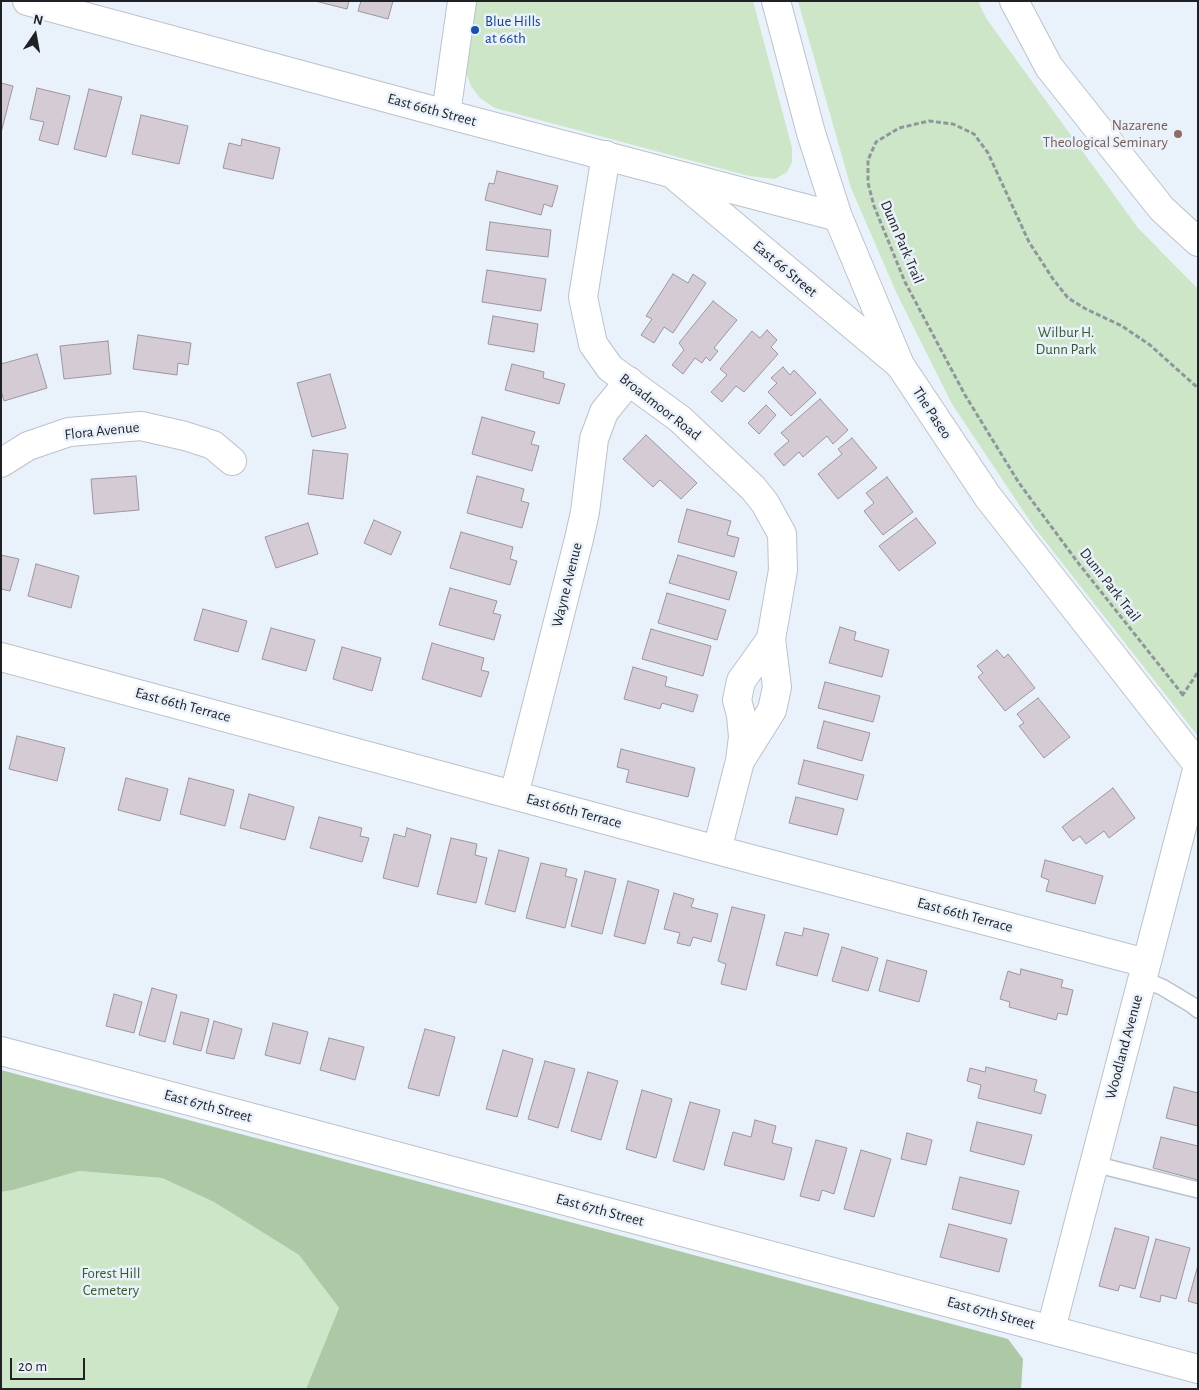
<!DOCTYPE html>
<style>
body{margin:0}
#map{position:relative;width:1199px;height:1390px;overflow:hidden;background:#e9f1fa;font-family:"Alegreya Sans",sans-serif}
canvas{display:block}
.frame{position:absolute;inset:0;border:2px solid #1f2125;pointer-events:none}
.north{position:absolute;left:10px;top:10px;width:50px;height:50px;-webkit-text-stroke:4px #e9f1fa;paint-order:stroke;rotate:12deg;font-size:14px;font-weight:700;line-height:20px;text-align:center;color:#1f2125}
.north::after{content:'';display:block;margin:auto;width:18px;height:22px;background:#1f2125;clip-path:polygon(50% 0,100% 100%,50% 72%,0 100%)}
.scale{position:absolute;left:10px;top:1358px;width:75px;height:22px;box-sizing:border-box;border:2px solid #1f2125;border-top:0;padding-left:6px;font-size:15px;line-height:18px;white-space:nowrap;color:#1f2125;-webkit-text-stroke:4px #e9f1fa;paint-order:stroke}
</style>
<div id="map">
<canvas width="1199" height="1390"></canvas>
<div class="frame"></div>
<div class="north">N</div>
<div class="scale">20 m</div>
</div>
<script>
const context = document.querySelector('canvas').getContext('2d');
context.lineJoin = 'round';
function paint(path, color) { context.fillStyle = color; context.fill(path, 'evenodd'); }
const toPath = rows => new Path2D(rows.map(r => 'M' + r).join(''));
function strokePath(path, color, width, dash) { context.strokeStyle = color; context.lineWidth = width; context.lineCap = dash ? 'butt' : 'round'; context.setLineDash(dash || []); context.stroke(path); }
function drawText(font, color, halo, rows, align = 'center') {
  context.font = font + ' "Alegreya Sans",sans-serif'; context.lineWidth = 5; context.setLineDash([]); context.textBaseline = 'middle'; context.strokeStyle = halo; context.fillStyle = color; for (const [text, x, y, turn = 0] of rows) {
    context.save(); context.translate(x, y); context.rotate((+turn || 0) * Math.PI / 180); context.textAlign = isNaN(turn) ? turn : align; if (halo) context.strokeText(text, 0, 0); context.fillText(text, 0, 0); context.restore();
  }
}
const green = toPath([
 [473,1,753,1,792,148,792,162,787,172,775,179,749,176,495,108,480,98,471,86,466,72,467,54],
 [798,1,978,1,986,18,1138,228,1198,289,1198,736,1034,527,952,404,897,294,851,188],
 [79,1171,162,1178,214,1202,299,1255,339,1308,306,1389,1,1389,1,1192,13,1190]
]);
const forest = toPath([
 [1,1070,1008,1339,1023,1359,1021,1389,306,1389,339,1308,299,1255,214,1202,162,1178,79,1171,13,1190,1,1192]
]);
const building = toPath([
 [315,1,349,1,347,9,315,1],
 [361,1,393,1,388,19,358,11,361,1],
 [1,83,13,86,1,133,1,83],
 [37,88,70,96,58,145,39,140,44,122,30,119,37,88],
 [89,89,122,97,106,157,74,149,89,89],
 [141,115,188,126,179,164,132,154,141,115],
 [242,139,280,148,273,179,223,168,229,143,241,146,242,139],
 [497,171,558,186,552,207,544,204,541,215,485,200,489,183,494,184,497,171],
 [490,222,551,230,548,257,486,250,490,222],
 [487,270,546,279,541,311,482,302,487,270],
 [673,274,688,283,693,274,706,283,673,333,664,327,654,343,641,335,652,319,646,316,673,274],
 [713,301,737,320,714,348,718,351,710,361,706,357,702,363,695,358,683,374,672,365,684,350,679,343,713,301],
 [493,316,538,324,534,352,488,344,493,316],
 [767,330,777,340,771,347,778,354,744,392,736,386,722,402,711,392,727,375,720,369,752,331,760,338,767,330],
 [138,335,191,343,188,365,178,363,177,375,133,369,138,335],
 [108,341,111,374,64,379,60,346,108,341],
 [37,354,47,388,4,401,1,391,1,364,37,354],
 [512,364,544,372,543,378,565,384,559,404,505,390,512,364],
 [783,367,790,375,794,370,816,393,791,416,768,392,777,383,771,378,783,367],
 [330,374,346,428,312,437,297,383,330,374],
 [820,399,848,430,833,444,827,436,803,457,799,452,784,466,774,454,789,441,781,433,820,399],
 [766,405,776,415,759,434,748,423,766,405],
 [482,417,535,432,531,444,539,446,532,471,472,454,482,417],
 [646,435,697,483,681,499,660,480,653,487,623,459,646,435],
 [852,438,877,468,838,499,818,474,842,454,838,449,852,438],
 [313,450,348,454,343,499,308,494,313,450],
 [136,476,139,510,94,514,91,479,136,476],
 [477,476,524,489,521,501,529,503,522,528,467,513,477,476],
 [887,477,913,512,883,535,864,511,874,503,866,493,887,477],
 [687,509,731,521,727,535,739,538,734,557,678,542,687,509],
 [916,518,936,543,899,571,879,546,916,518],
 [374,520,401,532,391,555,364,543,374,520],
 [308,523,318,554,276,568,265,537,308,523],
 [461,532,513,547,510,559,517,561,510,585,450,568,461,532],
 [1,555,19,559,10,591,1,589,1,555],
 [678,555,737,572,729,600,669,583,678,555],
 [36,564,79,576,71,608,28,596,36,564],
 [450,588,497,601,493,613,501,615,494,640,439,625,450,588],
 [667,593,726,610,717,640,658,623,667,593],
 [203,609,247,621,238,652,194,640,203,609],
 [840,627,856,632,854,640,889,650,882,677,829,663,840,627],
 [271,628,315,640,306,671,262,659,271,628],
 [651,629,711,646,703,676,642,659,651,629],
 [432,643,484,658,481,670,489,672,481,697,422,679,432,643],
 [342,647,381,658,372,691,333,679,342,647],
 [997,650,1004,658,1008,654,1035,688,1005,711,978,677,983,673,977,666,997,650],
 [633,667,667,677,665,686,698,695,693,712,662,703,660,709,624,699,633,667],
 [825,682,880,696,873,722,818,708,825,682],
 [1038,698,1070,737,1044,758,1019,726,1024,723,1017,714,1038,698],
 [824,721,870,733,862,761,817,748,824,721],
 [17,736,65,748,57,781,9,769,17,736],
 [621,749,695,768,688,797,626,782,629,770,617,767,621,749],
 [804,760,864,775,857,800,798,784,804,760],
 [126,778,168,789,160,821,118,810,126,778],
 [189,778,234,790,225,826,180,814,189,778],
 [1113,788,1135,818,1109,838,1104,831,1086,844,1080,836,1073,841,1062,827,1113,788],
 [249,794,294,807,285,840,240,828,249,794],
 [796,797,844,809,837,835,789,823,796,797],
 [319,817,362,828,360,836,369,838,362,862,310,848,319,817],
 [407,828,431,835,418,887,383,878,394,834,405,837,407,828],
 [451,838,477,844,475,855,487,858,476,903,437,894,451,838],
 [499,850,529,858,515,912,485,904,499,850],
 [1045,860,1103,876,1095,904,1046,891,1049,880,1041,877,1045,860],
 [541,863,567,869,565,876,577,879,565,928,526,918,541,863],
 [585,871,616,879,602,934,571,926,585,871],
 [628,881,659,890,645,944,614,936,628,881],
 [674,893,694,899,691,907,718,914,711,942,693,937,690,946,677,943,680,933,664,929,674,893],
 [732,907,765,915,746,990,721,984,726,964,718,961,732,907],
 [804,928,829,934,817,976,776,965,785,932,802,936,804,928],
 [842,947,878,958,868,991,832,981,842,947],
 [887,960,927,971,919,1002,879,991,887,960],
 [1021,969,1063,980,1061,987,1073,990,1067,1015,1058,1013,1056,1020,1009,1007,1010,1002,1000,999,1008,971,1020,975,1021,969],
 [152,988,177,995,165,1042,139,1035,152,988],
 [114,994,142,1002,134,1033,106,1026,114,994],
 [181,1012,209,1019,201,1051,173,1044,181,1012],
 [214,1021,242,1029,234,1059,206,1053,214,1021],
 [273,1023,308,1032,300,1064,265,1055,273,1023],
 [425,1029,455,1037,439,1096,408,1088,425,1029],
 [329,1038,364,1047,355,1080,320,1070,329,1038],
 [503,1050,533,1059,517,1117,486,1109,503,1050],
 [545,1061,575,1069,558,1128,528,1119,545,1061],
 [986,1067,1037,1080,1034,1091,1046,1095,1041,1114,978,1098,981,1085,967,1081,970,1068,985,1072,986,1067],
 [588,1072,618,1081,601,1140,571,1131,588,1072],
 [1174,1087,1198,1093,1198,1126,1166,1118,1174,1087],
 [642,1090,672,1099,656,1158,626,1149,642,1090],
 [690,1102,720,1110,704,1170,673,1161,690,1102],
 [755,1120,776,1126,772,1143,792,1148,784,1180,724,1165,733,1132,751,1137,755,1120],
 [977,1122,1032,1135,1024,1165,970,1151,977,1122],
 [907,1133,932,1140,926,1165,901,1159,907,1133],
 [1161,1137,1198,1146,1198,1180,1153,1168,1161,1137],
 [816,1140,847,1148,834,1194,822,1190,819,1201,800,1196,816,1140],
 [861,1150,891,1159,874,1217,844,1209,861,1150],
 [960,1177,1019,1191,1011,1224,952,1209,960,1177],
 [949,1224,1007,1239,999,1272,940,1257,949,1224],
 [1115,1228,1149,1237,1135,1289,1120,1285,1118,1291,1099,1286,1115,1228],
 [1156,1239,1190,1248,1176,1299,1161,1295,1160,1302,1140,1297,1156,1239],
 [1198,1265,1198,1304,1188,1301,1198,1265]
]);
const path = toPath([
 [1183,695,1079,564,1019,483,965,395,905,282,874,206,868,183,868,160,876,142,899,128,929,121,953,124,974,134,988,153,1029,242,1053,279,1068,298,1086,309,1122,326,1150,345,1198,388],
 [1182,696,1198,672]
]);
const service = toPath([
 [1142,979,1162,987,1192,1005,1198,1010],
 [1094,1164,1198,1190]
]);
const minor = toPath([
 [27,1,446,114,838,217],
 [446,114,462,1],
 [606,155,583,297,593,344,610,368,680,419,753,488,765,503,782,534,783,570,771,639,777,687,772,710,740,761],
 [676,177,900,365],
 [1,463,28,446,69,432,141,426,185,436,213,445,232,461],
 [1,657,717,850,1146,963],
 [514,795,579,539,585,512,594,439,604,412,629,381],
 [717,850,740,761,743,737,741,715,737,700,741,681,771,639],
 [1,1051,1198,1369],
 [1051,1329,1198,766]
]);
const secondary = toPath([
 [776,1,811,133,838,217,900,365,988,497,1198,765],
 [1014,1,1049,67,1162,209,1198,242]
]);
const markers = [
 [475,30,5,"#1a4fb4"],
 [1178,134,5,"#8d6e63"]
];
const transitNames = [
 ["Blue Hills",485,21],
 ["at 66th",485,38]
];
const streetNames = [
 ["East 66th Street",432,110,15],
 ["Dunn Park Trail",902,242,67],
 ["East 66 Street",785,269,40],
 ["Broadmoor Road",660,407,38],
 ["The Paseo",932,413,57],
 ["Flora Avenue",102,431,-6],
 ["Wayne Avenue",567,585,-76],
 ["Dunn Park Trail",1110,585,52],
 ["East 66th Terrace",183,705,15],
 ["East 66th Terrace",574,811,15],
 ["East 66th Terrace",965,915,15],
 ["Woodland Avenue",1124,1047,-75],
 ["East 67th Street",208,1106,15],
 ["East 67th Street",600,1210,15],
 ["East 67th Street",991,1313,15]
];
const educationNames = [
 ["Nazarene",1168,125],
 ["Theological Seminary",1168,142]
];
const parkNames = [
 ["Wilbur H.",1066,332],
 ["Dunn Park",1066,349],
 ["Forest Hill",111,1273],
 ["Cemetery",111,1290]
];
paint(green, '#cde6c7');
paint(forest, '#acc8a5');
paint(building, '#d4cbd4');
strokePath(building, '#9e959e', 1);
strokePath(service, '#bbc2cb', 18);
strokePath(minor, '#bbc2cb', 30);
strokePath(secondary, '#bbc2cb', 30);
strokePath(path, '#90969c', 3, [5, 2.5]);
strokePath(service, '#fff', 15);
strokePath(minor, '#fff', 28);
strokePath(secondary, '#fff', 28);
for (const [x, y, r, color] of markers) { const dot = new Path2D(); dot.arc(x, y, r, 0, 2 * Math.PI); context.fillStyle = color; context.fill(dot); strokePath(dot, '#e9f1fa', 2); }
drawText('15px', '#164399', '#e9f1fa', transitNames, 'left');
drawText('15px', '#1f2125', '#e9f1fa', streetNames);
drawText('15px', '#785e54', '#e9f1fa', educationNames, 'right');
drawText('15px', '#365c2c', '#e9f1fa', parkNames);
</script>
